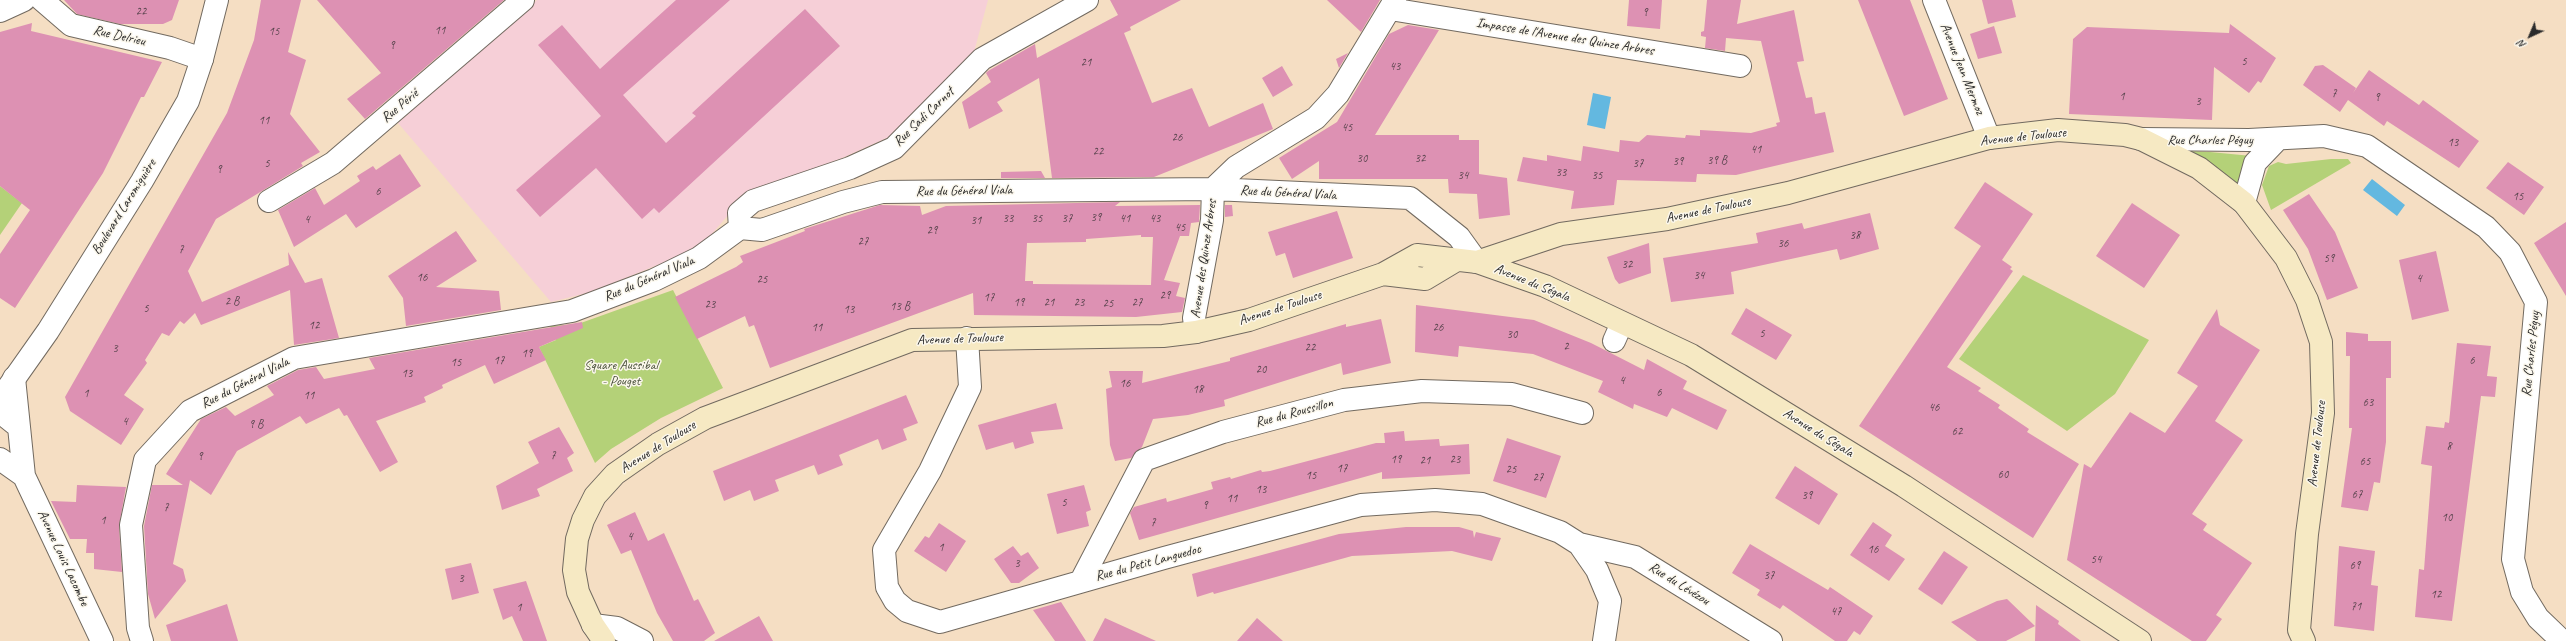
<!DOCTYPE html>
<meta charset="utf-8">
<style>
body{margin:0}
#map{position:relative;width:2566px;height:641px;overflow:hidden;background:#f5dec3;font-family:Caveat,sans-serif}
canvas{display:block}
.north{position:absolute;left:2510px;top:16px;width:40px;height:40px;-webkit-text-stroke:3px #fbf7ec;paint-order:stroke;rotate:224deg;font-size:11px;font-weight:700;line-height:16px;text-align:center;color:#2b2b2b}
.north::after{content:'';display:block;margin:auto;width:14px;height:18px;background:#2b2b2b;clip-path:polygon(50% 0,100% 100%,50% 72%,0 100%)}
</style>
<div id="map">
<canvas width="2566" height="641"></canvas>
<div class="north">N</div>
</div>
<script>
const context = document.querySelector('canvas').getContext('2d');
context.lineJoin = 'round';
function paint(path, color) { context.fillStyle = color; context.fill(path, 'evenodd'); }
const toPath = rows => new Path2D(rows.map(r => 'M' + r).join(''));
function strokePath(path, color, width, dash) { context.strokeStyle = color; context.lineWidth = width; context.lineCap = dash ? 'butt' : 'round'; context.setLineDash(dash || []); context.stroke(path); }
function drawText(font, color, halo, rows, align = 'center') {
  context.font = font + ' Caveat,sans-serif'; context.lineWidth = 3; context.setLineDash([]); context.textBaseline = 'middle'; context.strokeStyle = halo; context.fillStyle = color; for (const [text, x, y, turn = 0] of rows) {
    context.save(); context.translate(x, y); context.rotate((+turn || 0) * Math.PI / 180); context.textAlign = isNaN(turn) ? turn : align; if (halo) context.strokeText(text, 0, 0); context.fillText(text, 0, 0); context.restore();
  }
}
const built = toPath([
 [537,0,988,0,974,52,889,137,840,159,748,192,704,243,687,253,591,292,551,302,398,123]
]);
const green = toPath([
 [2187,151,2210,152,2252,156,2237,186],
 [2331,159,2348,159,2351,163,2271,210,2262,185,2269,166,2278,162,2286,164],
 [0,186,22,203,0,235],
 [2023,275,2149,340,2115,394,2067,431,1959,359],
 [673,290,723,388,661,418,611,449,595,463,539,347,556,340,550,326,578,324]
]);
const water = toPath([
 [1593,93,1611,97,1605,129,1587,125],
 [2372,179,2405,205,2397,216,2363,190]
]);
const building = toPath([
 [64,0,179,0,172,20,163,24,120,24,77,14],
 [261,0,301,0,288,52,306,60,290,114,320,152,301,163,303,166,216,219,188,271,202,302,289,265,288,252,305,283,322,278,339,338,294,345,290,290,201,325,195,313,184,324,180,321,169,336,162,333,145,360,147,363,124,395,144,409,121,445,70,411,65,397,227,113,254,40],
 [317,0,504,0,365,119,347,99,381,73],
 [676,0,730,0,623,95,666,143,696,116,692,113,805,9,840,46,659,213,654,208,642,219,596,168,540,217,516,190,601,116,538,45,562,25,600,69],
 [1110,0,1181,0,1130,27,1131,30,1124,33,1152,103,1192,88,1209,127,1263,103,1273,129,1154,177,1052,178,1039,78,997,102,1003,111,969,129,962,102,991,82,986,73,988,71,1035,44,1037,58,1118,15],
 [1327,0,1380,0,1361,32],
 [1629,0,1662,0,1660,29,1627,26],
 [1707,0,1741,0,1737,24,1794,10,1804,61,1797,62,1806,98,1812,97,1815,114,1825,112,1834,152,1736,175,1697,174,1696,182,1617,180,1614,205,1571,209,1574,191,1517,181,1523,157,1547,161,1547,155,1581,161,1583,146,1619,152,1620,140,1639,142,1647,135,1685,138,1686,135,1700,136,1700,130,1751,133,1777,126,1776,123,1780,122,1761,41,1726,38,1725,51,1705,48,1706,37,1701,36,1701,32,1704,31],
 [1858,0,1910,0,1948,99,1904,116],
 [1982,0,2012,0,2016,17,1988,24],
 [32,23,31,31,162,62,144,97,141,97,103,173,15,308,0,298,0,254,30,210,0,186,0,32],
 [2230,24,2276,58,2261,83,2258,81,2249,93,2214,67,2212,120,2069,114,2073,39,2087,27,2229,33],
 [1408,25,1439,30,1375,135,1459,135,1459,140,1479,140,1479,174,1507,178,1510,215,1479,219,1477,194,1449,193,1448,179,1319,179,1319,161,1292,179,1279,158,1337,122,1389,34],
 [1994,26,2002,53,1978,59,1970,34],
 [1348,53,1339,68,1336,59],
 [2323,65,2356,88,2353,93,2369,70,2419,105,2423,100,2479,141,2459,168,2387,121,2384,126,2348,100,2340,112,2303,85,2315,66],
 [1282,66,1293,85,1273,97,1262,78],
 [400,154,421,186,356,228,346,214,294,247,278,210,315,188,324,205,360,181,357,176,373,166,376,170],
 [2508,162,2544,187,2524,215,2486,188],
 [1041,171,1045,178,1001,178,1001,172],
 [1985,182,2033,214,2002,260,2012,267,2010,269,2013,271,1947,367,1981,388,1978,391,2000,405,1998,408,2029,429,2027,432,2079,464,2033,538,1859,426,1981,246,1954,228],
 [2309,194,2335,232,2358,288,2327,300,2308,249,2283,210],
 [1120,202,1115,206,1200,205,1199,222,1191,223,1189,236,1180,236,1164,280,1180,283,1176,296,1185,298,1182,312,1136,317,974,315,973,293,770,368,754,325,749,327,745,316,697,339,675,297,736,267,743,262,740,256,805,231,804,229,880,205,920,206,922,215,946,206],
 [1141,235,1141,237,1153,237,1151,285,1033,284,1033,281,1025,281,1027,243,1086,242,1086,239],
 [2132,203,2180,235,2144,288,2096,256],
 [1225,205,1232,205,1233,216,1225,217],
 [1337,211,1353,258,1293,278,1285,253,1276,256,1268,232],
 [1870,213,1879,249,1840,260,1837,249,1731,272,1734,294,1671,302,1663,258,1758,243,1756,233,1802,223,1804,229],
 [2566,222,2566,296,2534,243],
 [456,231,477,261,436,287,499,291,501,310,406,326,403,298,388,276],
 [1649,243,1651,273,1619,284,1615,279,1607,257],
 [2436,251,2449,311,2412,320,2399,260],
 [1416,305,1534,320,1591,343,1644,370,1647,359,1687,381,1683,389,1727,410,1717,430,1672,408,1667,417,1634,404,1633,409,1598,392,1603,381,1533,354,1459,346,1458,357,1415,352],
 [1746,308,1792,335,1776,360,1731,334],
 [2217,309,2220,325,2260,350,2215,421,2243,440,2192,514,2207,524,2203,530,2252,563,2216,615,2222,619,2206,641,2192,641,2067,560,2084,464,2091,468,2130,412,2165,433,2198,386,2177,373],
 [1381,319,1391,363,1343,375,1341,363,1224,400,1225,406,1188,415,1153,419,1142,447,1131,458,1115,461,1110,445,1106,389,1112,387,1109,371,1143,371,1142,383,1230,361,1230,358,1346,324,1346,327],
 [582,322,583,328,539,347,546,360,494,384,485,365,442,385,443,388,424,397,426,402,376,421,398,462,380,472,347,415,344,416,339,408,306,424,300,416,237,451,211,495,190,480,173,564,183,569,186,581,155,619,148,594,144,526,152,485,183,485,166,474,201,419,226,407,235,416,274,395,267,386,298,370,316,367,324,379,375,369,369,358],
 [2346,332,2368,334,2368,341,2391,341,2391,378,2386,378,2386,442,2380,483,2374,482,2368,511,2341,507,2352,428,2349,428,2350,356,2346,356],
 [2457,343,2491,346,2487,376,2497,377,2495,397,2481,396,2452,621,2415,617,2419,569,2424,570,2432,466,2421,464,2426,426,2444,428,2445,422,2449,423],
 [906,395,918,423,903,429,907,440,882,450,878,439,839,455,843,465,818,475,814,465,775,480,779,491,754,501,750,490,724,501,713,471],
 [1056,403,1063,429,1031,432,1034,443,1015,449,1013,442,986,450,978,425],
 [559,427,574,453,567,458,573,471,537,489,540,496,502,510,496,486,539,463,528,442],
 [1404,431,1405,441,1439,439,1440,446,1469,444,1470,474,1382,479,1382,472,1139,540,1130,513,1134,507,1166,498,1167,502,1213,489,1211,482,1230,477,1231,479,1261,470,1262,472,1270,471,1376,443,1385,443,1384,433],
 [1507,438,1561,456,1546,498,1493,481],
 [1795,466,1838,494,1819,525,1775,498],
 [77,485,126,487,119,526,122,572,94,569,94,553,86,553,87,539,70,539,51,501,76,502],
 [1084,485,1091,510,1086,512,1089,526,1057,534,1047,494],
 [635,512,648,541,664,533,694,601,698,599,715,633,704,641,673,641,657,613,631,550,621,554,607,525],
 [1873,522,1892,535,1885,546,1905,559,1889,581,1850,555],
 [939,523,966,541,946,572,914,551,925,536,929,538],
 [1406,527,1459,527,1473,531,1474,538,1476,532,1501,538,1492,561,1452,551,1352,556,1214,594,1213,592,1197,597,1192,574,1339,534],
 [1750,544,1828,590,1830,587,1873,616,1860,635,1854,631,1847,641,1835,641,1783,605,1780,609,1757,595,1760,590,1732,573],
 [1013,546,1021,556,1028,552,1039,568,1019,583,1011,583,994,559],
 [2339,546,2375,551,2371,585,2378,586,2374,631,2334,626],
 [1944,551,1968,567,1942,605,1918,589],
 [471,563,479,593,452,600,445,569],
 [526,581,547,641,523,641,512,616,503,620,493,589],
 [2007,599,2035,626,2006,641,1977,641,1951,622,1997,601],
 [1061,602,1086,641,1055,641,1033,610],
 [227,604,238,641,171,641,166,625],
 [2036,605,2059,621,2058,624,2081,641,2035,641],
 [759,616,773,641,714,641],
 [1105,618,1156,641,1093,641],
 [1257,618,1283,641,1237,641]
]);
const pedestrian = toPath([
 [1614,341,1622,323]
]);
const minor = toPath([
 [42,0,71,25,170,48,202,59],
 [1934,0,1989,138],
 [1390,9,1740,66],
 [0,11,24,0],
 [2141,139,2249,140,2324,136,2367,146,2486,227,2510,252,2536,302,2513,559,2522,592,2538,618,2562,641],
 [269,201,333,163,523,0],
 [2244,203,2255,163,2278,139],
 [740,228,739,213,753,201,850,168,894,148,982,59,1087,0],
 [1196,332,1194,318,1212,220,1213,189,1236,167,1316,118,1338,94,1395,0],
 [967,338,970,387,930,471,884,550,887,587,895,601,907,611,940,622,1164,558,1361,505,1435,500,1482,504,1560,532,1579,544,1597,570,1610,601,1604,641],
 [14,378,19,427],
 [0,412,19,427,24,476,102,641],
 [0,459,24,476],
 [1579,544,1635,557,1771,641],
 [1081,581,1144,460,1223,432,1344,400,1422,391,1512,394,1582,413],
 [593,625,617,628,642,641],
 [142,641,138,628,131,525,145,460,190,411,294,358,572,311,654,280,699,258,740,228,762,230,843,202,882,192,1213,189,1410,198,1459,237,1477,262]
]);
const tertiary = toPath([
 [0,399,48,331,142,181,188,101,202,59,217,0]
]);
const secondary = toPath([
 [1477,262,1545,286,1691,355,1904,486,2140,641],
 [1383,274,1425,279,1455,261],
 [604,641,593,625,578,592,574,570,577,539,583,520,595,496,615,474,658,444,705,418,912,340,1163,336,1196,332,1249,320,1383,274,1417,255,1477,262,1561,234,1667,219,1788,193,1989,138,2058,130,2125,135,2141,139,2199,168,2244,203,2286,258,2307,300,2321,342,2323,413,2307,534,2299,630,2304,641]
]);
const numberNames = [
 ["22",141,12],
 ["9",1645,13],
 ["11",440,31],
 ["15",274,32],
 ["9",392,46],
 ["5",2244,62],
 ["21",1086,63],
 ["43",1395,67],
 ["7",2334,94],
 ["1",2122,97],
 ["9",2377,98],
 ["3",2198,102],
 ["11",264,121],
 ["45",1347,128],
 ["26",1177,138],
 ["13",2453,143],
 ["41",1756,150],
 ["22",1098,152],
 ["30",1362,159],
 ["32",1420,159],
 ["39 B",1717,161],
 ["39",1678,162],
 ["5",267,164],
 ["37",1638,164],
 ["9",219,170],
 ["33",1561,173],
 ["34",1463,176],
 ["35",1597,176],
 ["6",378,192],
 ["15",2518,197],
 ["39",1096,218],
 ["33",1008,219],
 ["35",1037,219],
 ["37",1067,219],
 ["41",1125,219],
 ["43",1155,219],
 ["4",307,220],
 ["31",976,221],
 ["45",1180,228],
 ["29",932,231],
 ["38",1855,236],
 ["27",863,242],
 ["36",1783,244],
 ["7",181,250],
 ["59",2329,259],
 ["32",1627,265],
 ["34",1699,276],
 ["16",422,278],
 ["4",2419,279],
 ["25",762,280],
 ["29",1165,296],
 ["17",989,298],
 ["2 B",232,302],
 ["19",1019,303],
 ["21",1049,303],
 ["23",1079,303],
 ["27",1137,303],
 ["25",1108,304],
 ["23",710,305],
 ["13 B",900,307],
 ["5",146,309],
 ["13",849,310],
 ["12",314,326],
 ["11",817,328],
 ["26",1438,328],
 ["5",1762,334],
 ["30",1512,335],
 ["2",1566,347],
 ["22",1310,348],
 ["3",115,349],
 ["19",527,354],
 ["17",499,361],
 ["6",2472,361],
 ["15",456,363],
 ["20",1261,370],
 ["13",407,374],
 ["4",1622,381],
 ["16",1125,384],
 ["18",1198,390],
 ["6",1659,393],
 ["1",86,394],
 ["11",309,396],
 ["63",2368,403],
 ["46",1934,408],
 ["4",125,422],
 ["9 B",256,425],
 ["62",1957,432],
 ["8",2449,447],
 ["7",553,456],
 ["9",200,457],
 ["19",1396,460],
 ["23",1455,460],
 ["21",1425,461],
 ["65",2365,462],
 ["17",1342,469],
 ["25",1511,470],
 ["60",2003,475],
 ["15",1311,476],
 ["27",1538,478],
 ["13",1261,490],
 ["67",2357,495],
 ["39",1807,496],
 ["11",1232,499],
 ["5",1064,503],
 ["9",1205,506],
 ["7",166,508],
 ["10",2447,518],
 ["1",103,521],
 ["7",1153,523],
 ["4",630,537],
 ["1",941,548],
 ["16",1873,550],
 ["54",2096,560],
 ["3",1017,564],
 ["69",2355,566],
 ["37",1769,576],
 ["3",461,579],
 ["12",2436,595],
 ["71",2356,607],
 ["1",519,608],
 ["47",1836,612]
];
const streetNames = [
 ["Rue Delrieu",119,36,13],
 ["Impasse de l'Avenue des Quinze Arbres",1565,37,9],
 ["Avenue Jean Mermoz",1962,69,68],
 ["Rue Périé",400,106,-40],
 ["Rue Sadi Carnot",924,117,-44],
 ["Avenue de Toulouse",2023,137,-6],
 ["Rue Charles Péguy",2210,140],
 ["Rue du Général Viala",964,191,-1],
 ["Rue du Général Viala",1288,193,3],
 ["Boulevard Laromiguière",124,207,-58],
 ["Avenue de Toulouse",1708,210,-12],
 ["Avenue des Quinze Arbres",1204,259,-82],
 ["Rue du Général Viala",649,279,-23],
 ["Avenue du Ségala",1532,283,22],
 ["Avenue de Toulouse",1280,308,-18],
 ["Avenue de Toulouse",960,339,-2],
 ["Rue Charles Péguy",2531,354,-84],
 ["Rue du Général Viala",245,383,-27],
 ["Rue du Roussillon",1294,413,-15],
 ["Avenue du Ségala",1818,433,32],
 ["Avenue de Toulouse",2317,444,-84],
 ["Avenue de Toulouse",658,447,-32],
 ["Avenue Louis Lacombe",63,558,65],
 ["Rue du Petit Languedoc",1148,563,-15],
 ["Rue du Lévézou",1679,584,32]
];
const parkNames = [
 ["Square Aussibal",621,365],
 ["- Pouget",621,381]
];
paint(built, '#f6cfd7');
paint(green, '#b4d178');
paint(water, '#63b8e0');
paint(building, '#dd91b3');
strokePath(pedestrian, '#726a60', 24);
strokePath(minor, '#726a60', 24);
strokePath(tertiary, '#726a60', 24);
strokePath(secondary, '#726a60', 24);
strokePath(pedestrian, '#fff', 22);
strokePath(minor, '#fff', 22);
strokePath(tertiary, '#fff', 22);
strokePath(secondary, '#f6e9c3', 22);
drawText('12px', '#58444d', null, numberNames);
drawText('14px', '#2b2b2b', '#fbf7ec', streetNames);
drawText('14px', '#4d543e', '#fbf7ec', parkNames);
</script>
